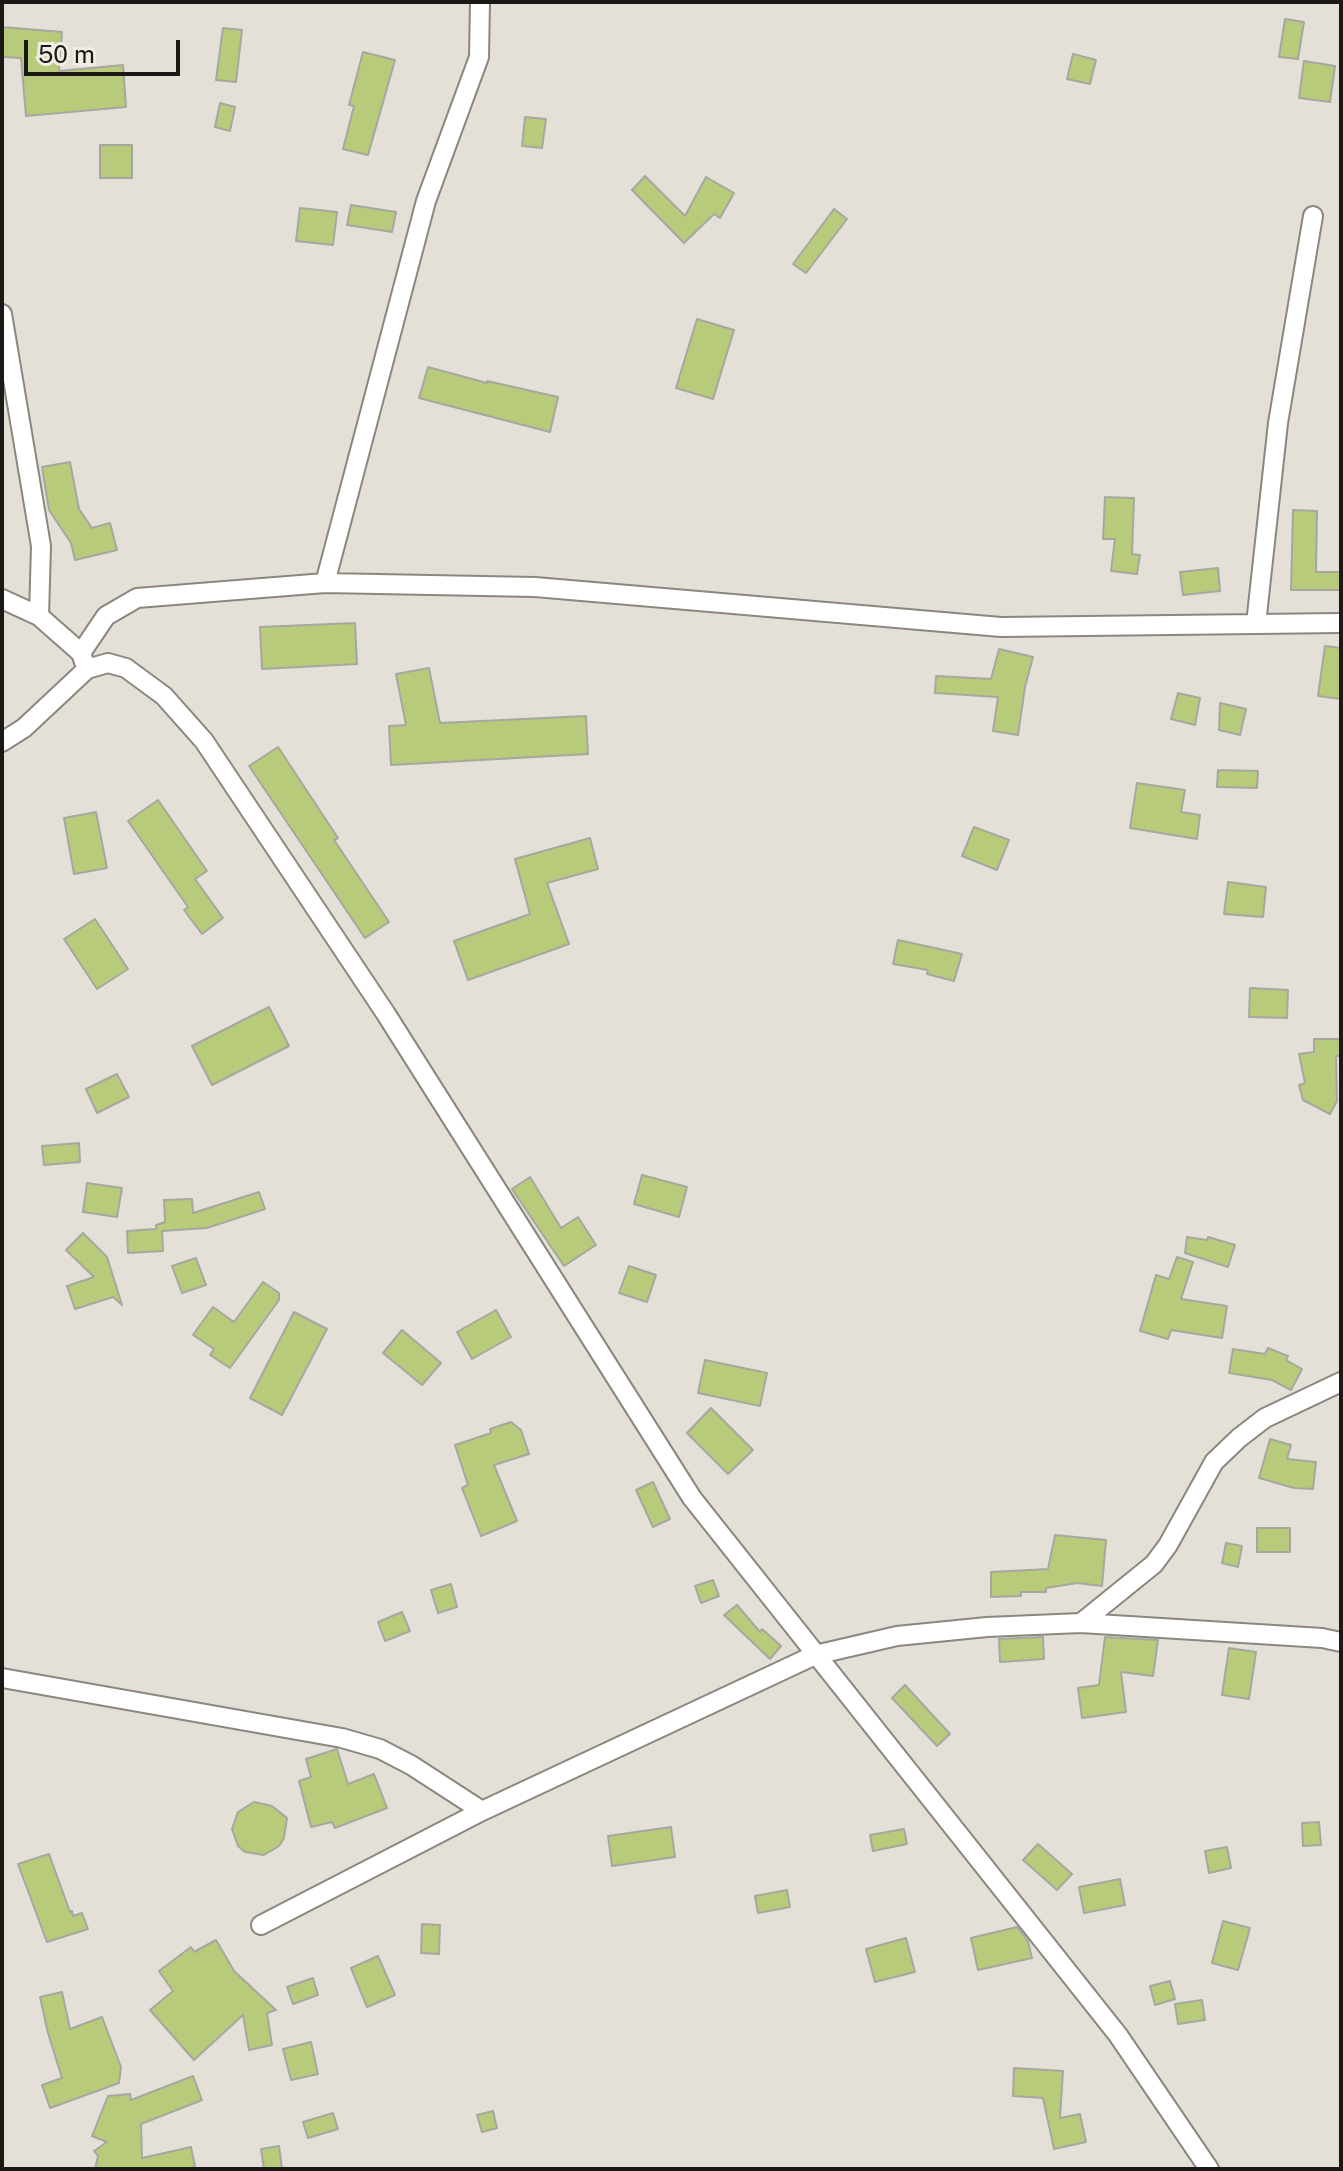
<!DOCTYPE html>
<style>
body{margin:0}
#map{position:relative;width:1343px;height:2171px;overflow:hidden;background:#e4e0d7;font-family:"Public Sans",sans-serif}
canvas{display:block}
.frame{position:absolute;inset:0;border:4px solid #1a1916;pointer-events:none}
.scale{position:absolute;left:24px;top:40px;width:156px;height:36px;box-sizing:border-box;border:4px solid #1a1916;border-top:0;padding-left:10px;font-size:24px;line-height:28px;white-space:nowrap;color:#1a1916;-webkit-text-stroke:6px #f1ede4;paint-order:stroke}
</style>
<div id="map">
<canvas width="1343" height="2171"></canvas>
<div class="frame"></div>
<div class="scale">50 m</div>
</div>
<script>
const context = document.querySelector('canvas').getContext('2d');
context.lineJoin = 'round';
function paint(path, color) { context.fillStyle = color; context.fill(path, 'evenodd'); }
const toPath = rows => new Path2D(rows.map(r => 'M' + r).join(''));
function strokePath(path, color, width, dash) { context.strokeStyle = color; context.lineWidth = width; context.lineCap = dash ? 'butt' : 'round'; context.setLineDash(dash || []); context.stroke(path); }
const building = toPath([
 [1285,19,1304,22,1298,59,1279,57,1285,19],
 [2,27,62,32,59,71,123,65,126,107,26,116,21,58,2,57,2,27],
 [223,28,242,30,236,82,216,80,223,28],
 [363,52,395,60,368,155,343,149,354,106,349,105,363,52],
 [1073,54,1096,60,1090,84,1067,79,1073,54],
 [1304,61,1335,66,1330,102,1299,98,1304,61],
 [220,103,235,107,230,131,215,127,220,103],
 [525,117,546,119,542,148,522,146,525,117],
 [100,145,132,145,132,178,100,178,100,145],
 [645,176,685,216,706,177,734,193,720,218,714,214,684,243,632,190,645,176],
 [351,205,396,212,392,232,347,225,351,205],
 [300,208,337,212,333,245,296,241,300,208],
 [834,209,847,219,806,273,793,264,834,209],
 [697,319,734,330,713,399,676,388,697,319],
 [428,367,487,383,487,381,558,397,550,432,419,398,428,367],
 [70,462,79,509,92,528,110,523,117,550,75,560,71,543,49,510,42,467,70,462],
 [1105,497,1134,498,1132,554,1140,555,1137,574,1111,571,1115,539,1103,539,1105,497],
 [1293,510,1317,511,1316,572,1341,572,1341,590,1291,590,1293,510],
 [1218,568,1220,591,1183,595,1180,572,1218,568],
 [355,623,357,664,262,669,260,627,355,623],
 [1325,646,1341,648,1341,699,1318,696,1325,646],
 [999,649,1033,657,1025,687,1018,735,993,731,998,697,935,693,936,676,991,679,999,649],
 [429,668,440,723,586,716,588,754,391,765,389,726,406,725,396,674,429,668],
 [1178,693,1200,698,1195,725,1171,719,1178,693],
 [1220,703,1246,709,1240,735,1219,730,1220,703],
 [278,747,338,838,334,840,389,922,365,938,249,766,278,747],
 [1218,770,1258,771,1257,788,1217,787,1218,770],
 [1137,783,1185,790,1181,812,1200,815,1197,839,1130,828,1137,783],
 [158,800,207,871,195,879,223,918,202,934,184,910,188,907,128,821,158,800],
 [96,812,107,868,74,874,64,818,96,812],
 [974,827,1009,840,997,870,962,856,974,827],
 [590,838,598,869,547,883,569,944,468,980,454,941,530,914,515,859,590,838],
 [1228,882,1266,887,1263,917,1224,914,1228,882],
 [95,919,128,969,97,989,64,939,95,919],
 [898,940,962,954,954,981,927,974,928,970,893,964,898,940],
 [1250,988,1288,990,1287,1018,1249,1017,1250,988],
 [269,1007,289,1046,212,1085,192,1046,269,1007],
 [1314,1039,1341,1039,1341,1056,1336,1056,1337,1101,1330,1114,1303,1100,1299,1085,1305,1083,1299,1054,1314,1052,1314,1039],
 [117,1074,129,1097,97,1113,86,1089,117,1074],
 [79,1143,80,1162,44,1165,42,1146,79,1143],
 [642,1175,687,1187,679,1217,634,1204,642,1175],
 [530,1177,561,1228,578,1217,596,1245,564,1266,512,1189,530,1177],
 [87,1183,122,1188,117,1217,83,1212,87,1183],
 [259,1192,265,1209,207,1228,162,1231,163,1251,128,1253,127,1231,156,1229,156,1225,165,1222,164,1200,192,1199,193,1213,259,1192],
 [83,1233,107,1257,122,1305,113,1297,75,1309,67,1286,94,1277,66,1250,83,1233],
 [1187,1237,1207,1240,1208,1237,1235,1245,1228,1267,1185,1253,1187,1237],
 [1177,1257,1193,1262,1181,1299,1227,1306,1222,1338,1171,1330,1168,1339,1140,1331,1156,1275,1169,1279,1177,1257],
 [196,1258,206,1285,182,1293,172,1266,196,1258],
 [629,1266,656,1275,647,1302,619,1293,629,1266],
 [263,1282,279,1293,279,1300,230,1368,210,1355,214,1349,193,1335,213,1307,234,1322,263,1282],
 [496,1310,511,1337,472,1359,457,1332,496,1310],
 [294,1312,327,1329,282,1415,250,1398,294,1312],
 [402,1330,441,1363,422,1385,383,1353,402,1330],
 [1268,1348,1288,1356,1286,1360,1302,1369,1291,1390,1272,1380,1229,1373,1233,1349,1265,1354,1268,1348],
 [705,1360,767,1373,760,1406,698,1393,705,1360],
 [711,1408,753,1450,728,1474,687,1433,711,1408],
 [511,1422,521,1430,529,1454,494,1465,517,1521,481,1536,462,1488,468,1485,455,1445,491,1433,490,1429,511,1422],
 [1270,1439,1291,1445,1287,1459,1316,1462,1313,1489,1294,1488,1259,1478,1270,1439],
 [653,1482,670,1519,653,1527,636,1490,653,1482],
 [1257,1528,1290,1528,1290,1552,1257,1552,1257,1528],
 [1055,1535,1106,1540,1102,1586,1077,1583,1046,1588,1046,1592,1021,1592,1021,1596,991,1597,991,1572,1048,1569,1055,1535],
 [1226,1543,1242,1546,1238,1567,1222,1563,1226,1543],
 [713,1580,719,1596,701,1603,695,1586,713,1580],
 [451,1584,457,1607,438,1613,431,1590,451,1584],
 [737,1605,760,1632,762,1629,781,1646,770,1659,724,1615,737,1605],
 [402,1612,410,1631,385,1641,378,1622,402,1612],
 [1043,1637,1044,1659,1000,1662,999,1639,1043,1637],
 [1105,1637,1158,1640,1153,1676,1121,1672,1126,1712,1082,1718,1078,1688,1099,1685,1105,1637],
 [1229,1648,1256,1652,1249,1699,1222,1695,1229,1648],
 [905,1685,950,1734,937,1746,892,1698,905,1685],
 [337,1749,348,1784,374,1774,387,1808,335,1828,332,1822,311,1827,299,1781,311,1777,306,1759,337,1749],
 [254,1802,272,1806,287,1818,284,1838,279,1846,264,1855,245,1852,238,1846,232,1829,238,1812,254,1802],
 [1319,1822,1321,1845,1303,1846,1302,1823,1319,1822],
 [671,1827,675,1857,612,1866,608,1836,671,1827],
 [904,1829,907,1844,873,1851,870,1835,904,1829],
 [1038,1844,1072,1874,1057,1890,1023,1860,1038,1844],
 [1227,1847,1231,1868,1209,1873,1205,1851,1227,1847],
 [49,1854,70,1912,72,1911,73,1916,82,1913,88,1929,47,1942,18,1864,49,1854],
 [1120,1879,1125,1905,1084,1913,1079,1887,1120,1879],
 [787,1890,790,1907,758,1913,755,1896,787,1890],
 [1223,1921,1250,1928,1238,1970,1212,1963,1223,1921],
 [422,1924,440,1925,439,1954,421,1953,422,1924],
 [1017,1927,1028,1941,1032,1958,978,1970,971,1938,1017,1927],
 [906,1938,915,1972,875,1982,866,1949,906,1938],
 [216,1940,234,1971,276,2010,267,2013,272,2045,249,2050,243,2015,194,2060,150,2010,173,1991,159,1971,191,1947,194,1952,216,1940],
 [378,1956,395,1995,367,2007,351,1968,378,1956],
 [313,1978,318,1995,293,2004,287,1987,313,1978],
 [1170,1981,1175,1999,1155,2005,1150,1986,1170,1981],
 [62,1992,70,2029,102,2017,121,2067,119,2083,50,2108,42,2085,62,2078,48,2033,40,1997,62,1992],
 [1202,2000,1205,2020,1178,2024,1175,2004,1202,2000],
 [311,2042,318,2074,291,2080,283,2049,311,2042],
 [1014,2068,1063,2071,1060,2118,1080,2114,1086,2142,1054,2149,1043,2098,1013,2096,1014,2068],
 [193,2076,202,2100,141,2124,142,2158,191,2147,195,2166,190,2169,95,2169,98,2156,94,2151,107,2142,92,2136,108,2096,130,2094,131,2100,193,2076],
 [493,2111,497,2128,482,2132,477,2115,493,2111],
 [333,2113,338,2129,308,2138,303,2122,333,2113],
 [279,2146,282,2169,264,2169,261,2149,279,2146]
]);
const minor = toPath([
 [2,314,41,546,39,616],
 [325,583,426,201,479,57,480,2],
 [2,599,39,616,81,653,84,662],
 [1256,624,1278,423,1313,216],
 [81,653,106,616,137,598,325,583,535,587,1001,627,1341,623],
 [2,742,24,728,87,669,108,663,126,668,164,696,204,741,386,1014,692,1498,1118,2035,1209,2169],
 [1081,1623,1154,1564,1168,1545,1214,1462,1239,1438,1265,1418,1341,1382],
 [2,1678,342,1738,380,1749,411,1765,482,1811],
 [261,1925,482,1811,815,1655,897,1636,987,1627,1081,1623,1322,1638,1341,1642]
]);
paint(building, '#b7cb7b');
strokePath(building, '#a6a89f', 2);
strokePath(minor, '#8b877f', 22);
strokePath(minor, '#fff', 18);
</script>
